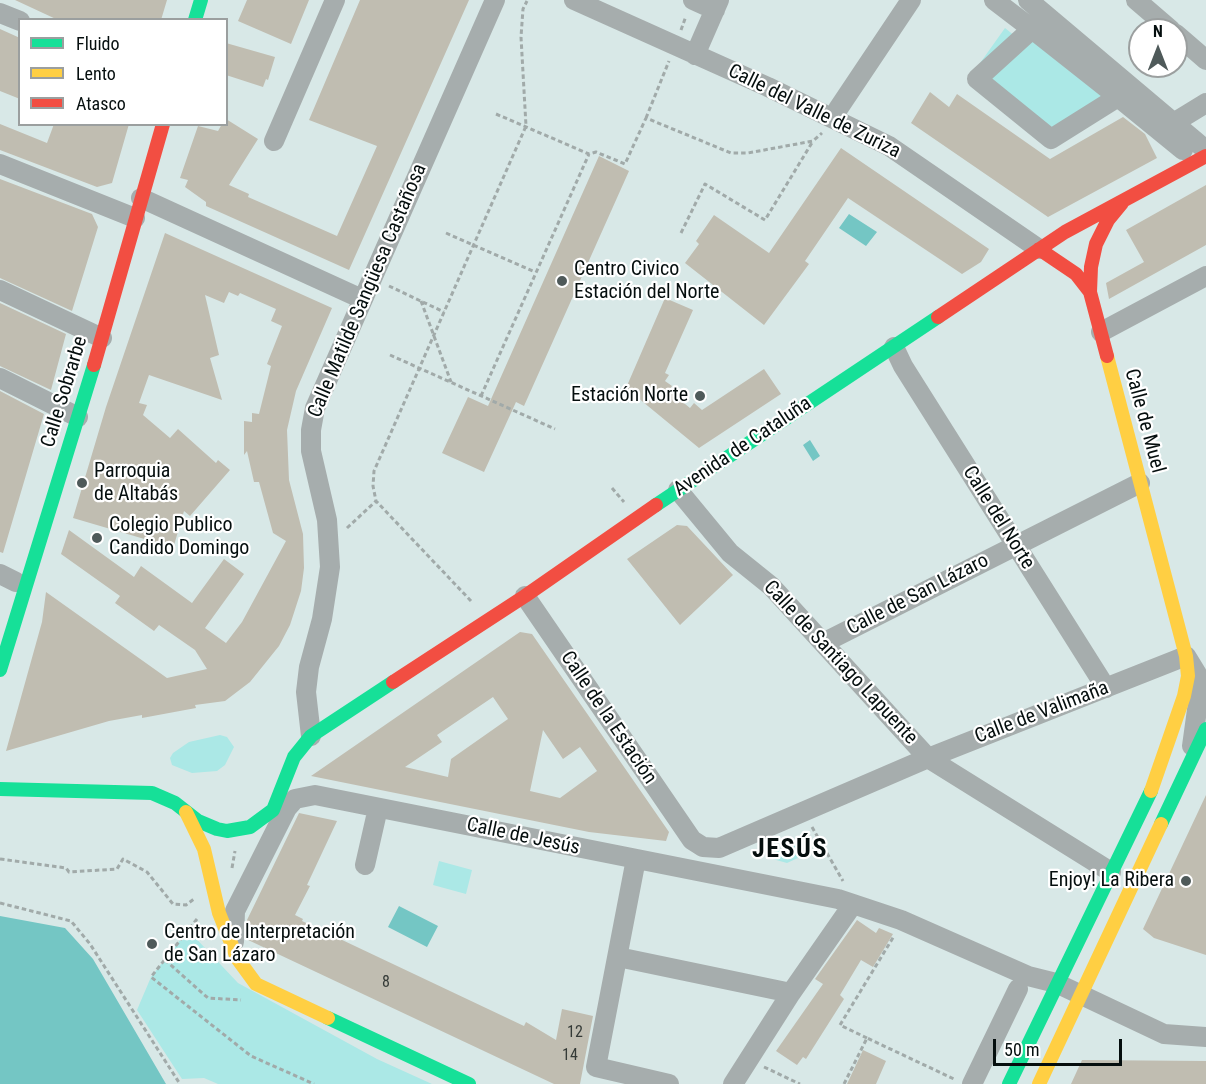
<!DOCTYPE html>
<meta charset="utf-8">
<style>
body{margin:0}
#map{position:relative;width:1206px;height:1084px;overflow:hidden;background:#d8e8e7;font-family:"Roboto Condensed",sans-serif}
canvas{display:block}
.legend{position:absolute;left:18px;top:18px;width:210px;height:108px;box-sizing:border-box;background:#fff;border:2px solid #9b9f9f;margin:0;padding:8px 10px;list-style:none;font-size:18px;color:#050e0e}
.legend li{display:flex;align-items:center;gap:12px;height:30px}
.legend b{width:30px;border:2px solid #9b9f9f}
.north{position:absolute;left:1128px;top:18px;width:60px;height:60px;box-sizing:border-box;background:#fff;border:2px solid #9b9f9f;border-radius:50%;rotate:0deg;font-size:16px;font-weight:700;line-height:24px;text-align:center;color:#050e0e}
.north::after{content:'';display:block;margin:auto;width:21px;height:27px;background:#4f5a5a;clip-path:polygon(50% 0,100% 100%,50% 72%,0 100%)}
.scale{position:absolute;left:993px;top:1039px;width:129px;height:27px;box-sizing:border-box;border:3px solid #050e0e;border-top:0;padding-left:8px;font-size:18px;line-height:21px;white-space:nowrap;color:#050e0e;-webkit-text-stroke:4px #fff;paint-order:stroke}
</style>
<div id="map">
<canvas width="1206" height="1084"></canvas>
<ul class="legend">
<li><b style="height:8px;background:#16e098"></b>Fluido</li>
<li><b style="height:8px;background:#ffcf43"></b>Lento</li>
<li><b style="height:8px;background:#f24e42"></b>Atasco</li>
</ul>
<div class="north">N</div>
<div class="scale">50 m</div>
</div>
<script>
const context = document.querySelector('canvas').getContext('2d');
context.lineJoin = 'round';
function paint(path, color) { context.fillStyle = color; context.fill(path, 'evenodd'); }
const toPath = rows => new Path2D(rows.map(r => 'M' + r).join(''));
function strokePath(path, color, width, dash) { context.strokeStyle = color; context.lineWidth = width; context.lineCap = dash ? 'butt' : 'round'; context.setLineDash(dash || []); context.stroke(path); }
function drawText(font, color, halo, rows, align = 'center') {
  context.font = font + ' "Roboto Condensed",sans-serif'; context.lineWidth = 4.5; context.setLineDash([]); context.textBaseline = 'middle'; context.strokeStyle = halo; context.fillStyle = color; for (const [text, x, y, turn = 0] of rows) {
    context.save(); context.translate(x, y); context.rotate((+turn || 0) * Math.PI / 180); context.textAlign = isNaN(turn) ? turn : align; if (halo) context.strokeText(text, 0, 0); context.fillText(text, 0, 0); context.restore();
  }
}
const green = toPath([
 [1005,28,1021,41,1033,32,1105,97,1050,136,973,73],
 [220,735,227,737,234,747,225,765,217,771,192,773,172,765,170,758,173,753,189,742],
 [796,843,804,848,800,857,787,863,769,858,770,854],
 [439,861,472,870,466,894,433,885],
 [188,930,238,983,377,1059,432,1084,218,1084,204,1078,182,1079,137,1010,151,977]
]);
const water = toPath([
 [849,214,877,232,866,246,839,228],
 [810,440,820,456,813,461,803,445],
 [399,906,438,926,427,947,388,927],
 [0,916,65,928,93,959,166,1084,0,1084]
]);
const building = toPath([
 [15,0,167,0,161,20,58,20],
 [247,0,309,0,291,44,238,21],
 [360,0,469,0,349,270,206,206,206,202,185,187,188,180,180,178,198,126,218,131,222,124,226,124,226,119,258,139,229,185,249,194,248,197,337,236,377,146,309,120],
 [0,29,20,38,20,99,0,91],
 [226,43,275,57,268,80,266,79,263,87,226,75],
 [930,92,949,107,957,94,1050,159,1123,117,1145,134,1157,158,1048,217,911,123],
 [0,124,47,143,54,124,129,124,112,183,97,187,0,150],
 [841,148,989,249,981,262,962,274,848,198,805,261,809,264,764,325,685,263,699,244,696,241,714,215,769,253],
 [599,156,629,171,524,406,516,402,484,472,442,453,468,397,488,406],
 [0,179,92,214,98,227,72,311,0,278],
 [1206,185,1206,245,1109,299,1106,283,1144,262,1126,230],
 [165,233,332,308,296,391,287,430,289,480,303,534,304,568,301,591,290,625,279,646,250,682,225,701,195,705,196,708,142,718,142,715,109,721,6,751,42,622,46,592,167,678,207,669,195,650,159,625,154,631,115,603,120,596,61,554,69,530,134,577,141,566,192,603,224,559,244,574,205,628,226,643,242,622,286,541,273,533,259,482,254,482,247,451,244,455,244,421,252,422,252,413,259,414,271,366,267,364,282,326,271,321,276,309,240,293,238,296,229,292,224,303,205,295,219,355,210,358,222,400,149,375,139,403,147,405,143,415,170,438,178,429,216,463,218,460,230,470,190,516,184,511,172,552,155,547,158,543,73,518,106,407],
 [665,298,693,310,665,373,669,375,665,381,672,386,669,391,690,408,694,403,702,410,764,369,781,394,699,448,626,388],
 [0,303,66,334,51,390,0,366],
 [0,391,44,414,3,553,0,552],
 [677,525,687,526,733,575,680,625,627,559],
 [520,632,532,634,669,832,666,841,589,832,311,776],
 [493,697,508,719,451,759,448,777,405,767,442,742,437,735],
 [543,730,563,759,580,747,597,771,560,798,530,791],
 [1206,795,1206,955,1154,938,1143,929],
 [299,813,337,821,307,885,310,886,295,915,303,919,302,921,524,1026,526,1022,556,1040,562,1009,593,1016,580,1084,554,1084,246,939,247,920],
 [857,920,876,933,879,928,893,934,873,967,861,960,840,995,844,999,806,1059,803,1057,797,1065,776,1051,823,984,815,979],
 [863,1050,886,1061,876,1084,847,1084],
 [1082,1060,1206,1061,1206,1084,1071,1084]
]);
const path = toPath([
 [681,30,686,16],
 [496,114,589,154,596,152,625,164,646,118,731,153,748,153,813,141,822,133],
 [646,118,669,61],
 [446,233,535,272],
 [681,233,705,184,765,220,813,141],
 [389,286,444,312],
 [421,301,451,382],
 [390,355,555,429],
 [481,396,589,154],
 [612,488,624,502],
 [347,528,376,501],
 [471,601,376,501,373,486,374,471,526,126,521,37,523,9,527,1],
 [812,827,843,881],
 [0,859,66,868,69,872,117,869,123,859,147,872,173,904,186,905,194,899],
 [232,868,235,851],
 [0,903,71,921,90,944,180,1084],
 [197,919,151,977,251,1056,314,1084],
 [165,960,208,998,241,1000],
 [867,1038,840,1025,894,936],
 [764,1067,800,1084],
 [844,1084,867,1038,954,1079]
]);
const street = toPath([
 [574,0,768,87,889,146,1039,249],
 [693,0,715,10],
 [994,0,1032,29,977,79,1051,139,1118,97,1183,150],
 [1028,0,1206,150],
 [1136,0,1171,30],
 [0,13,20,21],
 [1032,29,1118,97],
 [1176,34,1206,60],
 [695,55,719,0],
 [838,109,911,0],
 [1175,122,1206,103],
 [274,141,335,0],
 [0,164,135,218],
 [141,198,362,299],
 [0,290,102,338],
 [1101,332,1206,276],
 [894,347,903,366,1106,688],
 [0,378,78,417],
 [678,490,730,553,771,586,928,758,1111,872],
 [0,574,16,582],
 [525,596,692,840,703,847,719,848,928,758,1186,656,1197,674,1200,688,1192,746],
 [825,642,1140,483],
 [311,736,306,692,309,667,322,619,330,567,327,520,311,451,311,430,315,408,495,0],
 [636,859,596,1067,669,1084],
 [365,865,378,808],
 [234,942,235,911,287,808,295,799,315,795,838,899,901,920,1028,976,1056,983,1164,1034,1206,1037],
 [618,957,791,993],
 [733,1084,791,993,853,904],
 [972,1084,1018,989]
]);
const fast = toPath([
 [195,20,201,0],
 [656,505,938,317],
 [0,670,94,365],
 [0,789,152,793,175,803,198,821,217,829,227,831,250,827,273,810,294,757,311,736,393,682],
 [1161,824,1206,729],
 [328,1018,469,1084],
 [1009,1084,1151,791]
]);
const slow = toPath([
 [1107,356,1186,656,1188,676,1184,696,1151,791],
 [186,812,204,849,219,913,237,958,256,984,328,1018],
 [1039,1084,1161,824]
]);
const jam = toPath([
 [1039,249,1076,274,1090,292],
 [938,317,1065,232,1206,156],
 [1107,356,1090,292,1091,267,1096,244,1108,220,1122,203],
 [94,365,163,124],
 [393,682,525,596,656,505]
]);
const markers = [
 [562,281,6,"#4f5a5a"],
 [700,396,6,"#4f5a5a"],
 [82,483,6,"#4f5a5a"],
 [97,538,6,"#4f5a5a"],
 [1186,881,6,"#4f5a5a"],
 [152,944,6,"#4f5a5a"]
];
const numberNames = [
 ["8",386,983],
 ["12",575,1033],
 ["14",570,1056]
];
const streetNames = [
 ["Calle del Valle de Zuriza",814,112,26],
 ["Calle Matilde Sangüesa Castañosa",368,291,-67],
 ["Calle Sobrarbe",65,392,-73],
 ["Calle de Muel",1144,421,75],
 ["Avenida de Cataluña",743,447,-34],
 ["Calle del Norte",998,518,58],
 ["Calle de San Lázaro",918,595,-27],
 ["Calle de Santiago Lapuente",840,663,47],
 ["Calle de Valimaña",1042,713,-21],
 ["Calle de la Estación",608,718,56],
 ["Calle de Jesús",523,837,12]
];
const poiNames = [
 ["Centro Civico",574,270],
 ["Estación del Norte",574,293],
 ["Estación Norte",688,396,"right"],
 ["Parroquia",94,472],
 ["de Altabás",94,495],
 ["Colegio Publico",109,526],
 ["Candido Domingo",109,549],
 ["Enjoy! La Ribera",1174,881,"right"],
 ["Centro de Interpretación",164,933],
 ["de San Lázaro",164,956]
];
const districtNames = [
 ["JESÚS",790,850]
];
paint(green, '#abe8e6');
paint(water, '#74c6c4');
paint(building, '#c0bdb1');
strokePath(path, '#a1aaa9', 3, [4.5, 3]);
strokePath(street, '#a6adad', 20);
strokePath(fast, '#16e098', 14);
strokePath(slow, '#ffcf43', 14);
strokePath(jam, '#f24e42', 14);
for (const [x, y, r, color] of markers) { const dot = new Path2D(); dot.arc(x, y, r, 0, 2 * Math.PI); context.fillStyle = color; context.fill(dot); strokePath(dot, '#fff', 2); }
drawText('16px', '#343a37', null, numberNames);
drawText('20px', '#050e0e', '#fff', streetNames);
drawText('20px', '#050e0e', '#fff', poiNames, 'left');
context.letterSpacing = '1.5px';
drawText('bold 26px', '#050e0e', '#fff', districtNames);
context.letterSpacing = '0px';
</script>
